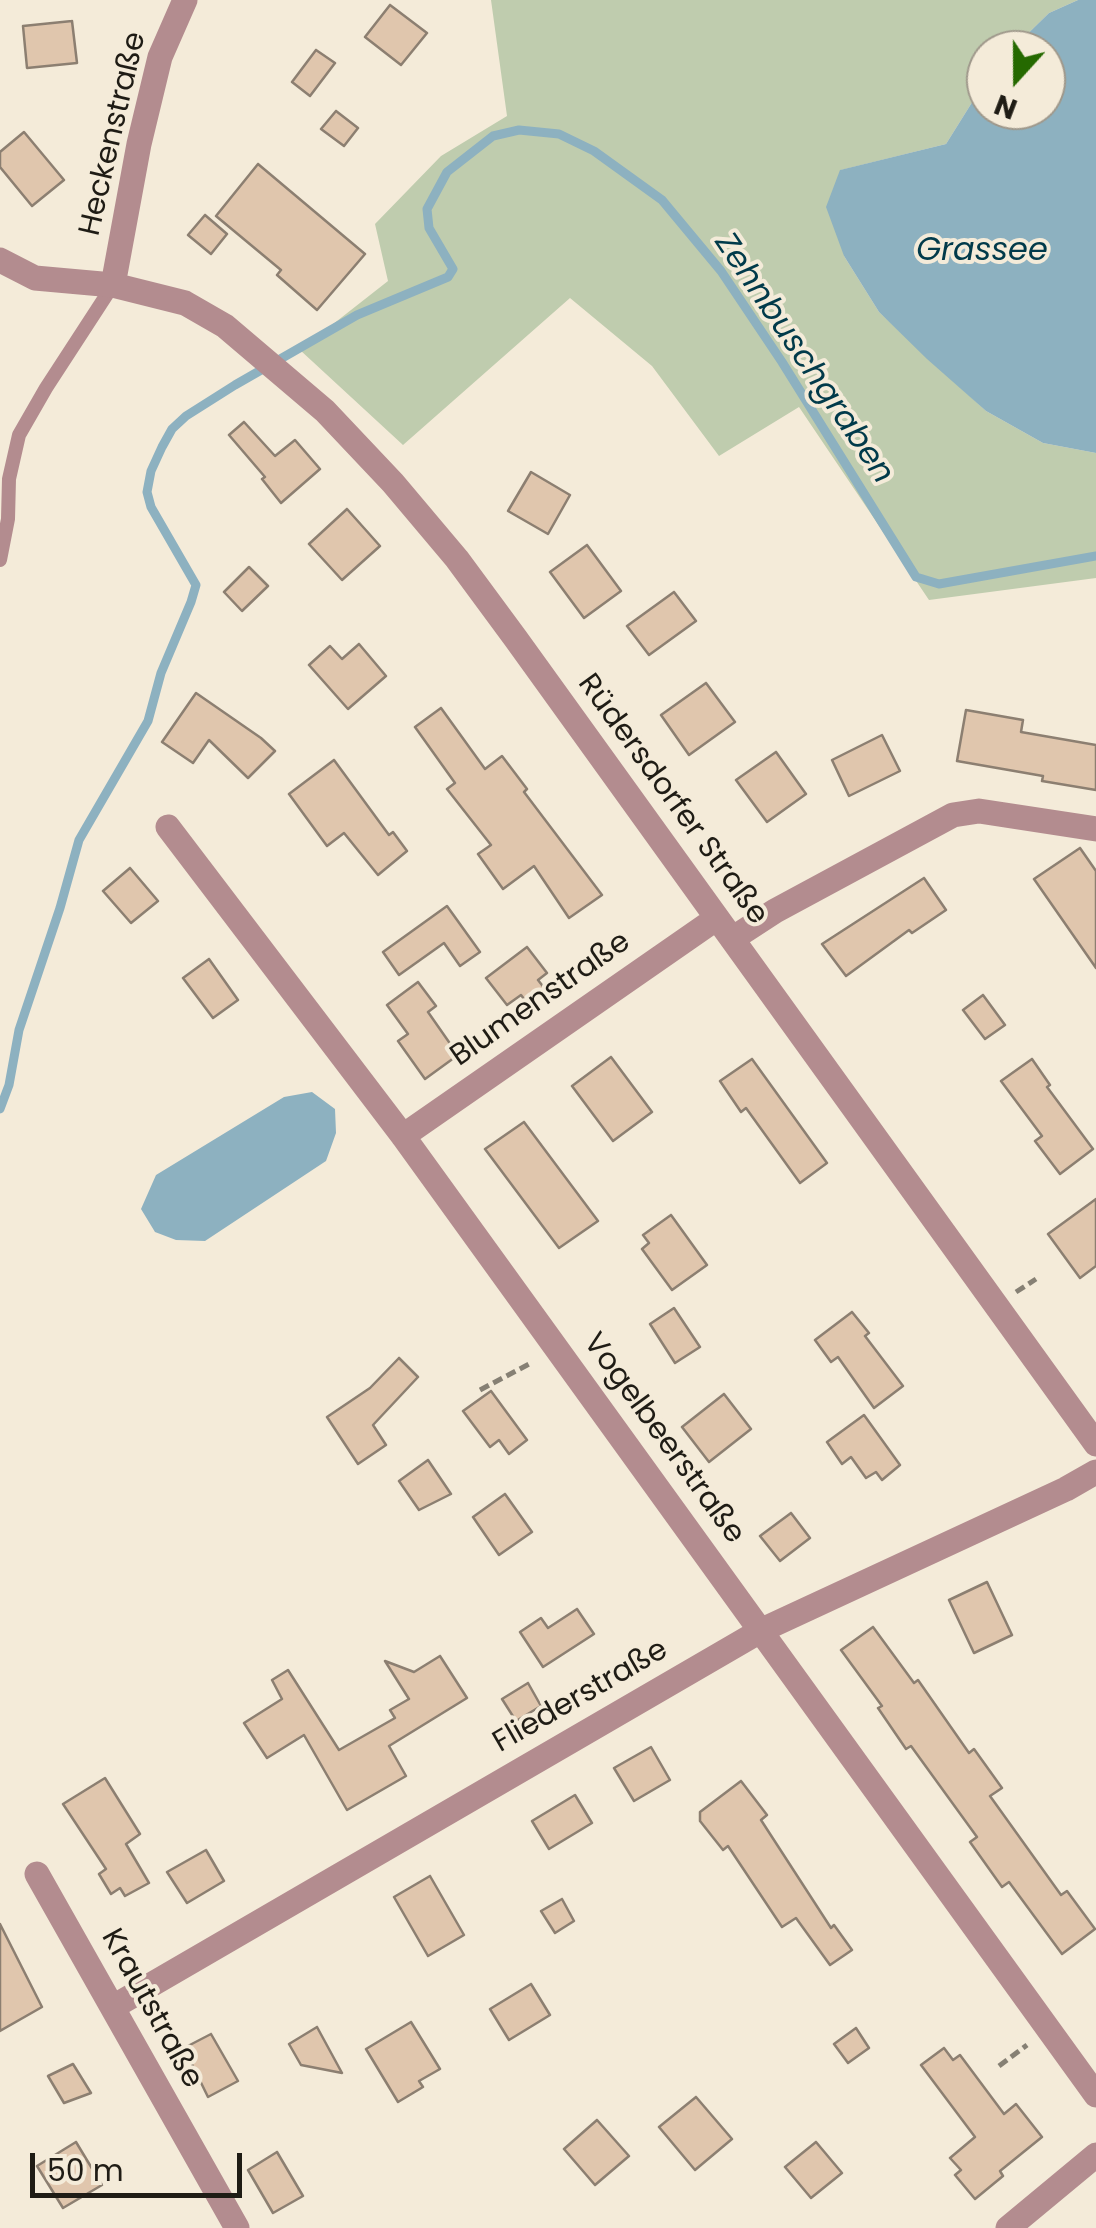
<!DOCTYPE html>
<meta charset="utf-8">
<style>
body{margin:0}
#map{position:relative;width:1096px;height:2228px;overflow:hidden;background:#f4ebd9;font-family:Poppins,sans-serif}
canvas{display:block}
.north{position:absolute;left:966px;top:30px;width:100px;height:100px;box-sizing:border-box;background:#f4ebd9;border:2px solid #9f988b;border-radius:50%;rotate:201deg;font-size:28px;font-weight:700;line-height:40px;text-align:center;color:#1f1c15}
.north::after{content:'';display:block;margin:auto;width:35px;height:45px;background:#256900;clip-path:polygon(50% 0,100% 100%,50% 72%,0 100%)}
.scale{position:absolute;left:30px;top:2153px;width:212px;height:45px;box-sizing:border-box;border:5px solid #1f1c15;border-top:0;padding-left:12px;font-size:30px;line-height:35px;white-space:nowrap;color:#1f1c15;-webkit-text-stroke:8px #f4ebd9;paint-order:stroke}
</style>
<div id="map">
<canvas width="1096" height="2228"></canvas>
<div class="north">N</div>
<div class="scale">50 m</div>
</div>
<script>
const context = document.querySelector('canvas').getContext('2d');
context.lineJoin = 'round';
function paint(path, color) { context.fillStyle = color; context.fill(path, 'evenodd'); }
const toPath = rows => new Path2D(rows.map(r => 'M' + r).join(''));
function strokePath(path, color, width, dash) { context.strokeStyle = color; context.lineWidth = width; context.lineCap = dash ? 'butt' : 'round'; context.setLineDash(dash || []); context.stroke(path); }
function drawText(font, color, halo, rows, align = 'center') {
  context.font = font + ' Poppins,sans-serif'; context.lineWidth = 8; context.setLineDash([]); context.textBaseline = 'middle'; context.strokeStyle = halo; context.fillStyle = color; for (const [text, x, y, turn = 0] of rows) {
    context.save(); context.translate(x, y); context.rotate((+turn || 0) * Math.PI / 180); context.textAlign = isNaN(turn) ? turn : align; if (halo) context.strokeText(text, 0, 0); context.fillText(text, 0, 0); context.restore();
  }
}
const green = toPath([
 [491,0,1078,0,1049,13,1011,50,986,50,986,80,946,144,841,170,844,256,879,312,986,411,1043,443,1096,453,1096,578,929,600,799,407,719,456,652,366,570,298,403,445,300,350,388,281,375,224,441,156,507,116]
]);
const water = toPath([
 [1078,0,1096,0,1096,453,1043,443,986,411,927,359,879,312,844,256,826,207,840,170,946,144,986,80,986,110,1046,110,1046,50,1011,50,1049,13],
 [312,1092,335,1109,336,1133,326,1161,205,1241,176,1240,155,1232,141,1209,156,1175,284,1097]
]);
const stream = toPath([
 [0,1109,9,1085,19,1030,60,908,79,840,148,721,161,673,191,602,196,585,151,507,147,492,151,471,162,447,172,429,186,416,235,385,357,315,448,277,453,269,429,228,427,209,447,172,493,136,519,130,559,134,594,151,662,200,721,271,782,362,916,577,939,584,1096,556]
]);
const building = toPath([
 [390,5,427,33,401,65,365,37,390,5],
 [72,21,77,63,27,68,23,26,72,21],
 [316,50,335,63,310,96,292,82,316,50],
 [336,111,358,128,344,146,321,129,336,111],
 [24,132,64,180,32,206,0,167,0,152,24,132],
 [258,164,365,254,317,310,277,275,281,270,216,216,258,164],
 [205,215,227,234,211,254,188,235,205,215],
 [244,422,275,456,295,440,320,469,281,503,262,479,265,477,229,435,244,422],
 [531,472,570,495,548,534,508,511,531,472],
 [347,509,380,546,342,580,309,544,347,509],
 [587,545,621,591,584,618,550,572,587,545],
 [249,567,268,586,242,611,224,592,249,567],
 [674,592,696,621,649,655,627,626,674,592],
 [359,644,386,676,348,709,309,665,330,646,342,659,359,644],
 [706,683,735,722,689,755,661,715,706,683],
 [196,693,261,738,275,751,248,778,209,740,193,763,162,742,196,693],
 [441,708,485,769,502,756,527,789,524,792,602,895,569,918,534,866,503,889,478,854,491,845,447,789,455,783,415,727,441,708],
 [966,710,1023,720,1021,732,1096,745,1096,790,1042,781,1043,776,957,761,966,710],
 [882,735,900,771,849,796,832,760,882,735],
 [776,752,806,794,767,822,736,780,776,752],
 [334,760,389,835,393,832,407,851,378,875,344,833,327,846,289,794,334,760],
 [1080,848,1096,871,1096,968,1034,879,1080,848],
 [130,868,158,901,131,923,103,891,130,868],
 [924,878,946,910,912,933,909,930,846,976,822,944,924,878],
 [447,906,480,952,460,966,444,943,399,975,383,952,447,906],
 [527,947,547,973,538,980,545,989,527,1003,521,995,507,1005,486,978,527,947],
 [209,959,238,1000,213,1018,183,978,209,959],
 [418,982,436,1006,428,1012,458,1055,425,1079,398,1041,408,1034,387,1005,418,982],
 [983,995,1005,1025,985,1039,963,1010,983,995],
 [611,1057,652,1112,613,1141,572,1086,611,1057],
 [752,1059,827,1163,800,1183,746,1108,741,1112,720,1081,752,1059],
 [1032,1059,1050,1085,1047,1087,1093,1149,1060,1174,1035,1141,1042,1136,1001,1081,1032,1059],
 [524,1122,598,1221,559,1248,485,1149,524,1122],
 [1096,1199,1096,1266,1080,1278,1048,1234,1096,1199],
 [671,1215,707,1265,672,1290,642,1249,649,1243,643,1235,671,1215],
 [674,1308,700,1347,675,1363,650,1324,674,1308],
 [852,1312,869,1333,865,1336,903,1386,874,1408,838,1357,831,1362,815,1340,852,1312],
 [399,1358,418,1377,373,1425,386,1445,358,1464,327,1417,370,1388,399,1358],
 [491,1391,527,1440,509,1454,499,1440,490,1447,463,1411,491,1391],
 [724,1394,751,1429,709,1462,682,1427,724,1394],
 [864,1415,900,1465,882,1480,876,1472,866,1478,851,1457,842,1464,827,1442,864,1415],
 [428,1460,451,1494,419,1510,399,1481,428,1460],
 [505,1494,532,1532,499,1555,473,1517,505,1494],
 [791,1513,810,1538,780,1561,760,1536,791,1513],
 [987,1582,1012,1635,974,1653,949,1600,987,1582],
 [577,1609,594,1634,543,1667,520,1632,541,1618,548,1628,577,1609],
 [873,1627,914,1683,918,1680,969,1753,974,1749,1002,1788,990,1796,1061,1895,1067,1891,1095,1929,1062,1954,1009,1882,1002,1887,970,1842,977,1837,911,1746,906,1749,878,1708,882,1706,841,1650,873,1627],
 [440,1656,467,1698,389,1746,406,1776,347,1810,304,1735,267,1758,244,1723,282,1699,272,1680,288,1670,339,1750,395,1718,390,1710,409,1699,385,1661,414,1672,440,1656],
 [528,1683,541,1706,516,1721,502,1699,528,1683],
 [651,1747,670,1780,634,1801,614,1768,651,1747],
 [105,1778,140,1834,126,1844,149,1883,125,1896,120,1888,111,1894,99,1874,106,1869,63,1804,105,1778],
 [741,1781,767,1815,761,1820,831,1928,834,1925,852,1950,830,1965,796,1918,782,1927,728,1846,723,1850,700,1821,700,1812,741,1781],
 [575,1795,592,1823,549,1849,532,1821,575,1795],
 [206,1850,224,1881,187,1903,167,1872,206,1850],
 [430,1876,464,1935,428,1956,394,1897,430,1876],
 [562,1899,574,1921,555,1933,541,1911,562,1899],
 [0,1924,42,2007,0,2031,0,1924],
 [531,1984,550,2015,509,2040,490,2009,531,1984],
 [411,2022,440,2069,419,2081,423,2087,398,2102,366,2049,411,2022],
 [317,2027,342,2073,301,2065,289,2044,317,2027],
 [856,2028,869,2048,848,2063,834,2044,856,2028],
 [211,2034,238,2081,208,2097,184,2048,211,2034],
 [944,2048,953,2060,960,2055,1004,2114,1016,2104,1042,2137,1000,2171,1003,2176,975,2199,955,2175,961,2170,950,2158,975,2137,921,2065,944,2048],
 [73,2064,91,2093,64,2103,48,2076,73,2064],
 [696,2097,732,2139,695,2170,659,2127,696,2097],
 [597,2120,629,2156,595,2185,564,2149,597,2120],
 [76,2142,102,2185,63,2208,37,2166,76,2142],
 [816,2142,842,2173,811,2198,785,2167,816,2142],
 [277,2152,303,2196,273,2213,248,2170,277,2152]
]);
const path = toPath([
 [1016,1292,1036,1279],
 [480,1390,533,1362],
 [999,2066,1027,2045]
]);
const lane = toPath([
 [0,560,8,519,9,479,19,435,46,388,113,285]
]);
const street = toPath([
 [0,260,35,278,113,285,185,303,225,326,325,411,393,483,457,559,516,639,1096,1444],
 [113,285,139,144,160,57,185,0],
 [168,827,403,1136,1096,2095],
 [732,939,775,911,953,815,979,811,1096,829],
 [403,1136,717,918],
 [37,1874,237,2228],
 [113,2007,762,1630,1066,1489,1096,1472],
 [1008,2228,1096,2155]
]);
const streetNames = [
 ["Heckenstraße",114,134,-77],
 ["Rüdersdorfer Straße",672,800,54],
 ["Blumenstraße",541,1000,-35],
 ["Vogelbeerstraße",663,1439,54],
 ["Fliederstraße",581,1697,-30],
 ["Krautstraße",151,2009,61]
];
const waterNames = [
 ["Grassee",982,252],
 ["Zehnbuschgraben",803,359,56]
];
paint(green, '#bfccae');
paint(water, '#8db1c0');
strokePath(stream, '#8db1c0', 9);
paint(building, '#e0c6ad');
strokePath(building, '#8c7f71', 2.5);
strokePath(path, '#868074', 5, [10, 5]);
strokePath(lane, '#b38c8f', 14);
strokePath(street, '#b38c8f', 25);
drawText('30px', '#1f1c15', '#f4ebd9', streetNames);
drawText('italic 32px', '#013a4a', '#f4ebd9', waterNames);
</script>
